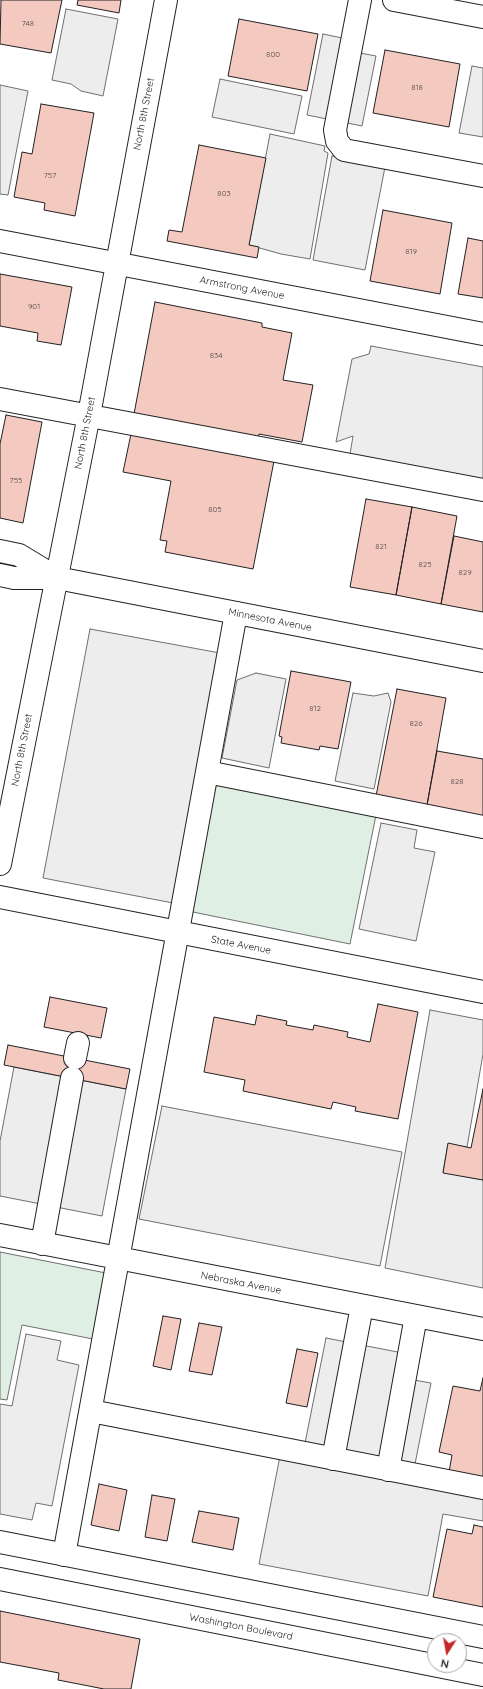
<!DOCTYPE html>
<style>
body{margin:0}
#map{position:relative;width:483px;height:1689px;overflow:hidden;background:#fff;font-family:Quicksand,sans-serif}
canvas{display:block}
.north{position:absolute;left:427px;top:1633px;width:40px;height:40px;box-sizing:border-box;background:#fff;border:1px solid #a7a7a7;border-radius:50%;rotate:191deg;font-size:11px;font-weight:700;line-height:16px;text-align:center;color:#222}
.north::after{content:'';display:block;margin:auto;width:14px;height:18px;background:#c62828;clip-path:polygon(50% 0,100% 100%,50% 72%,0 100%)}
</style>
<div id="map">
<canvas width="483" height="1689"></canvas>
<div class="north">N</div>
</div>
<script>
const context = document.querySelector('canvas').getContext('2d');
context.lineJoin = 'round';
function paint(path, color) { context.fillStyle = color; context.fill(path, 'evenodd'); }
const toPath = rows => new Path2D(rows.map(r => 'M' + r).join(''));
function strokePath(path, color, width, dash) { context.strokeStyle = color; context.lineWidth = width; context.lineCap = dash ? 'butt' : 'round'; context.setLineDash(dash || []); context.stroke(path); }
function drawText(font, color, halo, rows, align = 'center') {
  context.font = font + ' Quicksand,sans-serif'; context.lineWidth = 3; context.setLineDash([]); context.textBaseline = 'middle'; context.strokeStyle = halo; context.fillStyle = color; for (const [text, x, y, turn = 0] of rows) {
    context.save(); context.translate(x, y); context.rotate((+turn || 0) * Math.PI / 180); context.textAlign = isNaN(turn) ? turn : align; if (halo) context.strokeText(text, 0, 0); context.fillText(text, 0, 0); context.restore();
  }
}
const green = toPath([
 [212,784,376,815,350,944,188,911,212,784],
 [0,1252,106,1273,93,1339,22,1325,7,1400,0,1399,0,1252]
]);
const parking = toPath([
 [66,9,118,19,103,96,81,91,71,84,52,80,66,9],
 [323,34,361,42,360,53,376,56,362,126,307,115,323,34],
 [472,66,483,68,483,137,459,133,472,66],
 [220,79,302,96,294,134,212,117,220,79],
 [0,85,28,91,8,195,0,194,0,85],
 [270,134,325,146,324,151,328,153,310,259,281,254,249,245,270,134],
 [332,156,385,167,365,270,313,260,332,156],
 [371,346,483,367,483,479,350,454,353,436,336,442,352,359,369,354,371,346],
 [90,629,220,653,173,903,43,878,90,629],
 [256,673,286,679,269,768,222,758,237,680,256,673],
 [353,693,374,696,388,693,391,702,374,789,335,781,353,693],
 [381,823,417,830,414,848,435,852,416,941,359,929,381,823],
 [430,1010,483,1020,483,1054,467,1147,448,1144,443,1172,483,1180,483,1288,385,1268,430,1010],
 [14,1067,126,1089,102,1216,0,1196,0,1141,14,1067],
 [162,1106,402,1152,380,1266,139,1219,162,1106],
 [26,1334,61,1341,57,1360,79,1365,52,1506,36,1503,32,1520,0,1514,0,1404,12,1406,26,1334],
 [326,1338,418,1356,414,1380,431,1383,415,1464,305,1443,326,1338],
 [280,1456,483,1494,483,1521,443,1514,428,1596,259,1564,280,1456]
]);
const building = toPath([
 [1,0,62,0,51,53,0,44,1,0],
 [78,0,121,0,119,13,77,5,78,0],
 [239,19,318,34,307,91,228,76,239,19],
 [385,50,460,64,449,127,373,113,385,50],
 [41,104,94,113,75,216,44,210,45,203,14,197,22,152,32,154,41,104],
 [199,145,266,158,249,245,259,247,257,258,167,241,169,230,182,232,199,145],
 [383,210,452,223,440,294,370,281,383,210],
 [468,238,483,241,483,298,458,294,468,238],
 [0,274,72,287,61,345,37,341,38,333,0,326,0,274],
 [155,302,262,323,262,327,292,333,283,380,313,385,302,442,259,434,258,438,134,414,155,302],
 [6,415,42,422,23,523,0,518,0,444,6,415],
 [131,434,274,461,253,569,165,552,167,541,160,540,171,481,123,472,131,434],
 [366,499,412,507,396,595,350,587,366,499],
 [412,507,457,516,441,604,396,595,412,507],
 [454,536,483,542,483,612,441,604,454,536],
 [291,671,351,682,338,749,320,746,319,750,281,743,282,737,279,736,291,671],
 [397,689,446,698,427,805,376,796,397,689],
 [437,751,483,759,483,816,427,805,437,751],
 [50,997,107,1008,101,1038,44,1027,50,997],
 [378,1004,418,1012,398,1119,355,1111,356,1107,333,1102,331,1109,243,1091,245,1080,204,1072,214,1017,255,1025,257,1015,287,1021,286,1025,313,1030,314,1025,348,1032,347,1037,370,1042,378,1004],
 [8,1045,130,1069,126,1089,4,1065,8,1045],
 [483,1089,483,1180,443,1173,448,1143,471,1148,483,1089],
 [163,1316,181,1319,171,1370,153,1366,163,1316],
 [199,1323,222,1327,212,1375,189,1371,199,1323],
 [297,1349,318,1353,307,1407,286,1403,297,1349],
 [483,1378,483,1479,449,1472,452,1455,439,1452,453,1386,480,1391,483,1378],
 [99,1484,127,1490,119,1531,91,1525,99,1484],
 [152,1495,175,1499,167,1541,145,1537,152,1495],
 [199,1511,239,1518,233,1550,192,1542,199,1511],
 [474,1525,483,1527,483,1607,433,1597,447,1529,472,1534,474,1525],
 [0,1611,140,1639,131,1689,104,1689,58,1680,59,1673,0,1662,0,1611]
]);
const minor = toPath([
 [360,0,335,130,337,141,344,150,483,176],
 [394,0,483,17],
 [0,241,483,334],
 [0,399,483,490],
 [207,772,483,827],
 [0,864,89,415,166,0],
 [75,1058,78,1043],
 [0,1235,483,1329],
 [42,1244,72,1078],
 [91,1411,483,1488],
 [333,1459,362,1306],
 [388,1470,416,1316],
 [64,1555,236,613]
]);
const major = toPath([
 [0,551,19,555,57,578],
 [0,575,14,578,57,578,483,661],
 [0,897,483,992],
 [0,1542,483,1637],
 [0,1579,483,1675]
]);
const numberNames = [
 ["748",28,24],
 ["800",273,55],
 ["818",417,88],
 ["757",50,176],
 ["803",224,194],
 ["819",411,252],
 ["901",34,307],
 ["834",216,356],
 ["755",16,481],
 ["805",215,510],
 ["821",381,547],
 ["825",425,565],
 ["829",465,573],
 ["812",315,709],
 ["826",416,724],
 ["828",457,782]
];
const streetNames = [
 ["North 8th Street",144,114,-79],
 ["Armstrong Avenue",242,288,11],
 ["North 8th Street",85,433,-79],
 ["Minnesota Avenue",270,620,11],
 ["North 8th Street",22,750,-79],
 ["State Avenue",241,945,11],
 ["Nebraska Avenue",241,1283,11],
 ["Washington Boulevard",241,1627,11]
];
paint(green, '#e0efe3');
strokePath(green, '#6f6f6f', 1);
paint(parking, '#ededed');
strokePath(parking, '#6f6f6f', 1);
paint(building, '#f3c9c0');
strokePath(building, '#222', 1);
strokePath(minor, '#222', 24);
strokePath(major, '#222', 24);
strokePath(minor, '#fff', 22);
strokePath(major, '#fff', 22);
drawText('8px', '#564c4a', null, numberNames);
drawText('10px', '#222', '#fff', streetNames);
</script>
